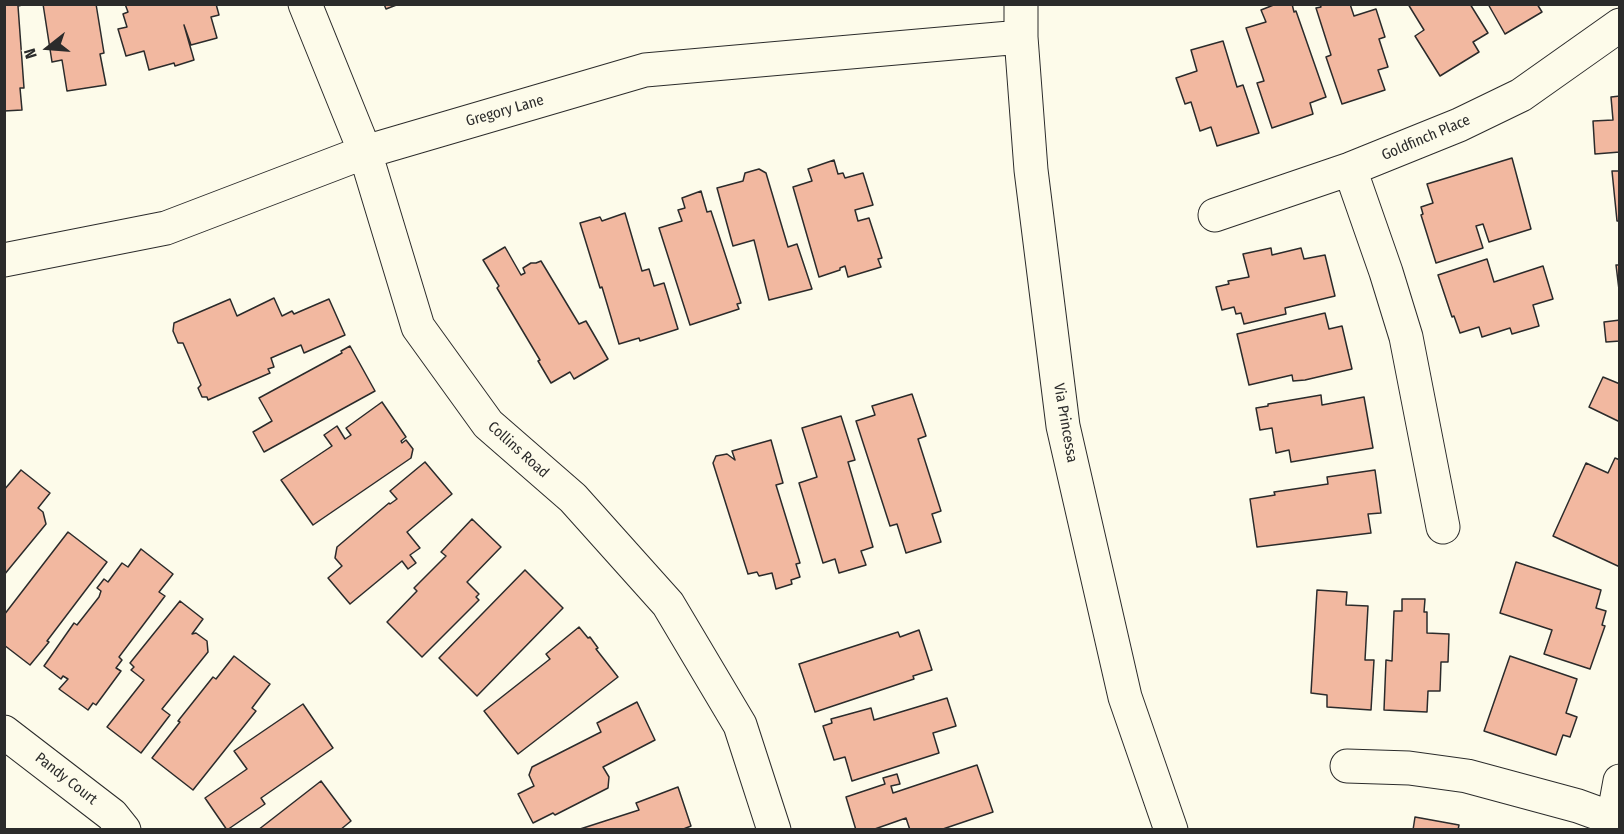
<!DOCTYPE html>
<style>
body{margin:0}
#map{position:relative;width:1624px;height:834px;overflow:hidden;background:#fdfbea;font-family:"Fira Sans Condensed",sans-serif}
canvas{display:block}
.frame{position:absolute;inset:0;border:6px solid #2b2b2b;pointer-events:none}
.north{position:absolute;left:18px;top:18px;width:60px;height:60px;-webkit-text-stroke:4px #fdfbea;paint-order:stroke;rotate:253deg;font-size:16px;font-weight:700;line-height:24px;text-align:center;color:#2b2b2b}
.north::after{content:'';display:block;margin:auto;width:21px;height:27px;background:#2b2b2b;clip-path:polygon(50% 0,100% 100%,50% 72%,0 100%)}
</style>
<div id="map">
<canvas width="1624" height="834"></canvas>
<div class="frame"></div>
<div class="north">N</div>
</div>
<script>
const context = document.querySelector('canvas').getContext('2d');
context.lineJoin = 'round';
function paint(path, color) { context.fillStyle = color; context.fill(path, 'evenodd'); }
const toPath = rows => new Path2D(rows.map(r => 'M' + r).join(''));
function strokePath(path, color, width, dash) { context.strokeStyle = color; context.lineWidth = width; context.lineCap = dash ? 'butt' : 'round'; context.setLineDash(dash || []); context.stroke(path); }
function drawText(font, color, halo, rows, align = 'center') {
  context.font = font + ' "Fira Sans Condensed",sans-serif'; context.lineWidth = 4.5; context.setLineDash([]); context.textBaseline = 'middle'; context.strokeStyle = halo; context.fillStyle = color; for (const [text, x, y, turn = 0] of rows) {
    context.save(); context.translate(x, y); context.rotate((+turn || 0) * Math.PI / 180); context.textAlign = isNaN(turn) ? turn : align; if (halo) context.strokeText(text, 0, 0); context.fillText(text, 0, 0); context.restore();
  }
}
const building = toPath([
 [4,4,27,4,18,6,24,88,20,88,22,110,4,111,4,4],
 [43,4,96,4,104,53,100,54,106,85,67,91,62,60,52,62,43,4],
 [125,4,216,4,219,15,211,17,217,38,191,45,184,25,194,60,175,66,174,63,149,70,144,51,126,56,118,29,127,27,123,14,128,12,125,4],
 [384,4,399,4,386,9,384,4],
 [1276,4,1292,4,1294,12,1296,11,1326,97,1310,103,1313,114,1272,128,1257,83,1264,81,1246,28,1266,22,1261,10,1276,4],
 [1320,4,1350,4,1354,16,1376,9,1385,37,1379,39,1388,67,1378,70,1385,90,1342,104,1326,57,1331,55,1316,8,1321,7,1320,4],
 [1408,4,1470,4,1488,33,1473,42,1479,52,1440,76,1415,36,1424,30,1408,4],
 [1488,4,1537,4,1542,12,1505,34,1488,4],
 [1223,41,1237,87,1243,85,1259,133,1217,146,1211,127,1200,131,1191,102,1185,104,1176,78,1197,71,1191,50,1223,41],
 [1620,96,1620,152,1595,154,1593,121,1613,120,1611,97,1620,96],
 [1512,158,1531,229,1489,242,1483,224,1476,226,1483,248,1436,263,1421,215,1423,214,1421,207,1433,203,1427,184,1512,158],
 [834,160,838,174,843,173,845,178,863,173,873,205,855,210,858,221,869,218,882,258,878,259,881,267,848,277,845,266,840,268,840,270,819,277,793,187,812,181,808,169,834,160],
 [759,169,766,173,788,247,797,244,812,289,769,300,754,240,733,246,717,188,743,181,745,173,759,169],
 [1612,171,1620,171,1620,221,1617,221,1612,171],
 [701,191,707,212,711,211,741,303,737,304,739,309,690,325,659,228,682,221,678,210,685,208,682,198,701,191],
 [625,213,642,271,649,269,654,286,664,283,678,329,640,341,639,338,619,344,602,287,600,288,580,223,600,217,602,221,625,213],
 [505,247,521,275,525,273,523,268,531,263,536,263,541,261,579,324,586,321,608,359,574,379,570,372,551,383,538,361,540,360,497,288,499,286,483,260,505,247],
 [1271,248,1272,255,1301,248,1304,259,1325,255,1335,296,1285,308,1286,314,1244,324,1241,313,1236,314,1234,307,1222,310,1216,287,1229,284,1228,281,1249,277,1243,254,1271,248],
 [1487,259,1494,282,1543,266,1553,299,1533,305,1539,326,1512,334,1510,328,1482,337,1479,327,1460,333,1454,316,1452,317,1438,275,1487,259],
 [1616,265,1620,265,1620,298,1616,265],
 [274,298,282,316,292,311,294,314,329,299,345,335,304,353,301,345,271,358,274,367,268,369,270,373,208,400,207,397,202,397,198,388,201,385,183,343,178,343,173,331,174,323,230,299,237,316,274,298],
 [1325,313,1329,329,1342,326,1352,369,1305,380,1293,381,1292,375,1249,385,1237,334,1325,313],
 [1620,320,1620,341,1606,342,1604,322,1620,320],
 [350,346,375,391,264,452,253,432,272,421,259,398,342,353,341,351,350,346],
 [1603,377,1620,384,1620,422,1589,407,1603,377],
 [912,394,926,436,918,439,941,511,932,514,941,542,906,553,897,524,890,526,856,421,875,415,872,406,912,394],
 [1321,395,1322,405,1364,397,1373,448,1291,462,1289,450,1276,453,1272,428,1260,430,1256,408,1268,406,1268,404,1321,395],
 [382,402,406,437,401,441,402,443,406,440,413,449,411,458,313,525,281,480,332,446,324,435,337,426,345,439,351,435,346,428,382,402],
 [841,416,855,460,848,462,873,547,861,551,866,565,839,573,835,559,823,563,799,483,817,477,802,428,841,416],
 [771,440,783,483,776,485,800,563,796,564,800,577,791,580,792,584,776,589,772,573,759,576,757,572,748,574,713,463,716,456,727,454,735,460,732,451,771,440],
 [1615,458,1620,460,1620,567,1553,536,1586,463,1608,473,1615,458],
 [425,462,452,494,407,532,420,548,410,555,416,563,408,569,402,561,350,604,328,578,342,566,335,558,337,547,389,503,390,504,397,499,390,491,425,462],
 [21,470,50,493,38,508,43,512,46,524,4,575,4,490,21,470],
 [1375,470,1381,513,1368,514,1371,533,1257,547,1250,499,1275,495,1274,492,1328,484,1327,477,1375,470],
 [472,519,501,547,467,582,479,594,476,597,479,600,422,657,387,622,417,591,414,588,446,556,441,552,472,519],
 [68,532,107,562,47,641,49,642,30,665,4,645,4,615,68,532],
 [141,549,173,574,159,592,165,596,119,657,122,660,116,668,121,671,96,705,93,703,88,710,59,689,68,679,63,676,61,679,44,666,74,623,77,625,99,597,101,591,97,588,104,579,108,582,122,563,128,567,141,549],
 [1516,562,1601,590,1596,608,1606,611,1602,625,1605,626,1590,669,1544,654,1552,630,1500,613,1516,562],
 [525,570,563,608,477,696,439,658,525,570],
 [1317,590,1347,592,1346,605,1368,606,1365,660,1374,660,1371,710,1327,707,1327,695,1311,693,1317,590],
 [1402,599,1425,599,1424,612,1427,612,1427,633,1449,634,1448,662,1441,662,1440,691,1428,691,1427,712,1384,710,1386,660,1392,661,1394,611,1402,611,1402,599],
 [180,601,203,619,192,634,196,633,207,641,208,652,162,709,170,715,141,753,107,727,144,680,131,670,134,667,130,663,180,601],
 [579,627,588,638,590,637,598,648,596,649,618,677,518,754,484,711,550,659,546,654,579,627],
 [919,630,932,670,913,676,914,679,815,712,799,664,898,632,900,637,919,630],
 [234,656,270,684,252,708,256,711,193,790,152,758,180,722,178,721,213,677,216,679,234,656],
 [1510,656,1577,679,1566,713,1577,717,1570,737,1563,735,1556,755,1484,731,1510,656],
 [947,698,956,726,933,733,939,753,852,781,845,757,834,760,823,726,832,723,831,719,871,708,874,720,947,698],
 [637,702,655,740,603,767,609,777,608,788,555,815,553,813,533,823,518,794,534,786,529,775,532,767,601,732,597,723,637,702],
 [303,704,333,748,261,798,265,804,227,830,205,798,247,769,234,751,303,704],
 [977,765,993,812,940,830,910,830,906,818,872,830,856,830,846,797,885,784,883,778,897,774,900,784,891,786,893,793,977,765],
 [321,781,351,821,340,830,258,830,321,781],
 [678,787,691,826,681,830,577,830,639,810,636,803,678,787],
 [1415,817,1459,825,1458,830,1413,830,1415,817]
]);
const minor = toPath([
 [305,4,365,152,418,327,488,424,573,498,668,604,740,725,774,830],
 [1021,4,1021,37,1031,170,1063,426,1125,697,1171,830],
 [1350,169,1386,272,1406,337,1443,527],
 [1215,215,1350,169,1459,125,1521,95,1620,25],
 [4,260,166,228,365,152,645,70,1021,37],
 [4,732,112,815,124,830],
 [1347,766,1409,768,1467,776,1578,806,1611,818],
 [1611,830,1620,781]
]);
const streetNames = [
 ["Gregory Lane",505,111,-16],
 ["Goldfinch Place",1426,138,-23],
 ["Via Princessa",1065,423,80],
 ["Collins Road",518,450,42],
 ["Pandy Court",66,779,38]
];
paint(building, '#f2b8a0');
strokePath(building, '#2b2b2b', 1.5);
strokePath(minor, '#2b2b2b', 35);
strokePath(minor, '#fdfbea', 33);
drawText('15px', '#2b2b2b', '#fdfbea', streetNames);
</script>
